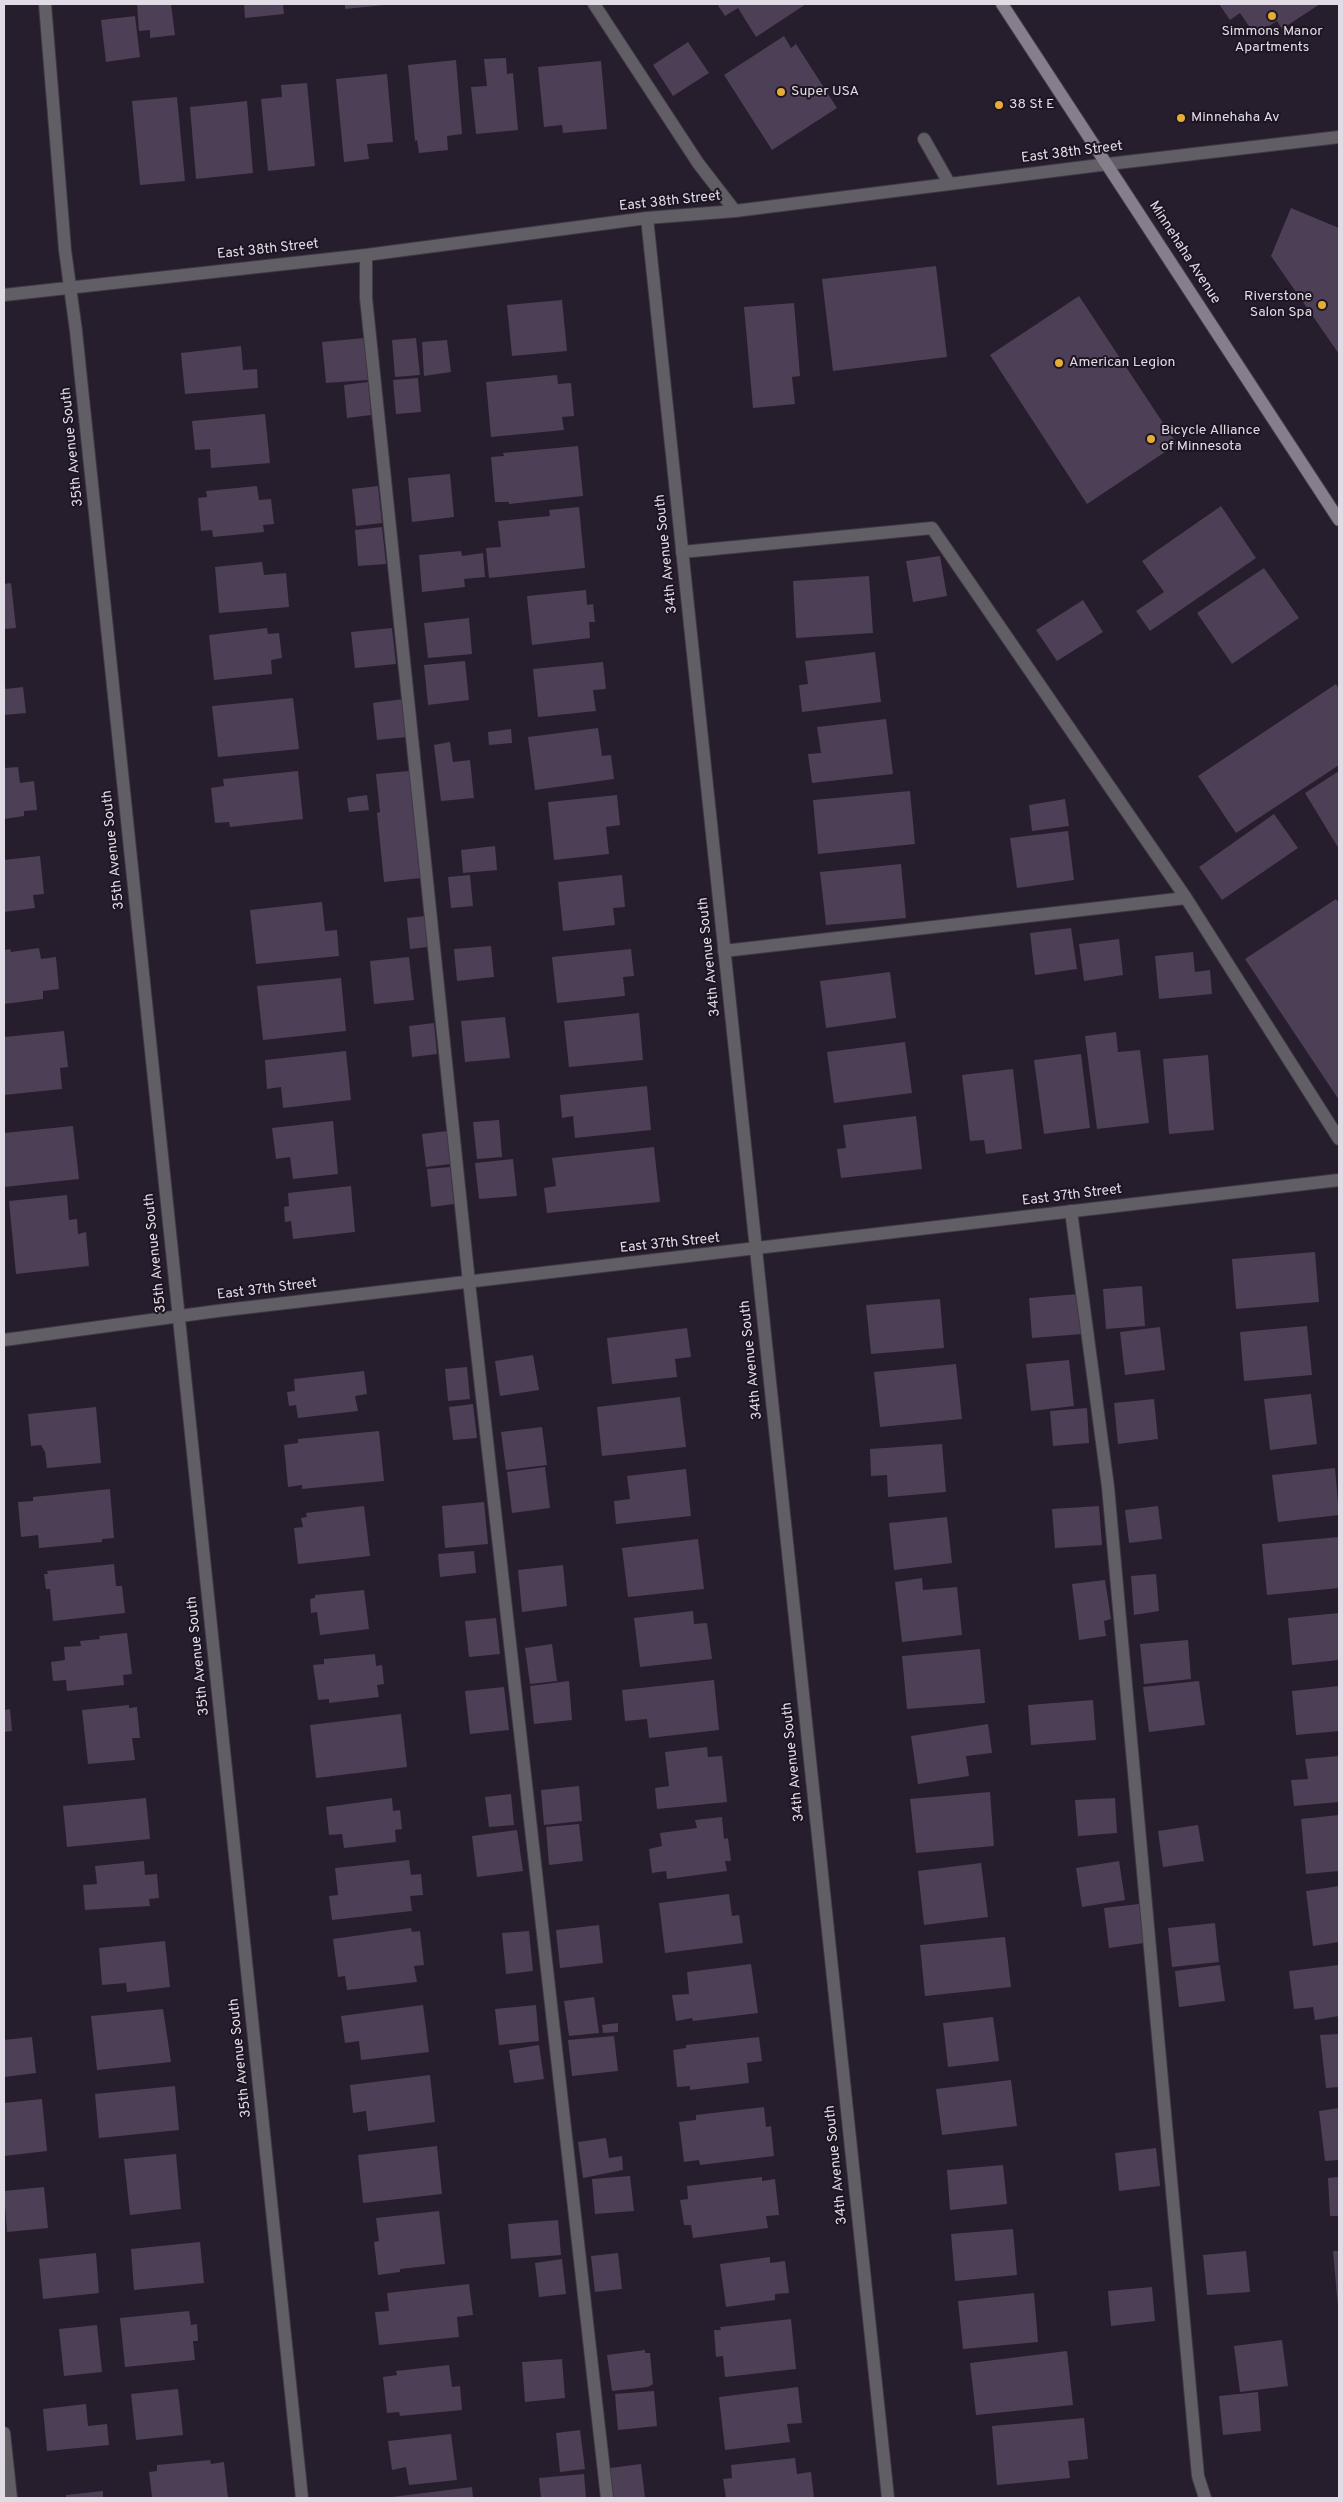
<!DOCTYPE html>
<style>
body{margin:0}
#map{position:relative;width:1343px;height:2502px;overflow:hidden;background:#261e2c;font-family:Overpass,sans-serif}
canvas{display:block}
.frame{position:absolute;inset:0;border:5px solid #e1dbe5;pointer-events:none}
</style>
<div id="map">
<canvas width="1343" height="2502"></canvas>
<div class="frame"></div>
</div>
<script>
const context = document.querySelector('canvas').getContext('2d');
context.lineJoin = 'round';
function paint(path, color) { context.fillStyle = color; context.fill(path, 'evenodd'); }
const toPath = rows => new Path2D(rows.map(r => 'M' + r).join(''));
function strokePath(path, color, width, dash) { context.strokeStyle = color; context.lineWidth = width; context.lineCap = dash ? 'butt' : 'round'; context.setLineDash(dash || []); context.stroke(path); }
function drawText(font, color, halo, rows, align = 'center') {
  context.font = font + ' Overpass,sans-serif'; context.lineWidth = 4; context.setLineDash([]); context.textBaseline = 'middle'; context.strokeStyle = halo; context.fillStyle = color; for (const [text, x, y, turn = 0] of rows) {
    context.save(); context.translate(x, y); context.rotate((+turn || 0) * Math.PI / 180); context.textAlign = isNaN(turn) ? turn : align; if (halo) context.strokeText(text, 0, 0); context.fillText(text, 0, 0); context.restore();
  }
}
const building = toPath([
 [137,4,171,4,175,35,150,38,150,30,139,31],
 [244,4,283,4,284,14,245,18],
 [345,4,385,4,385,5,345,9],
 [717,4,806,4,756,37,738,8,725,16],
 [1219,4,1320,4,1282,29,1277,21,1255,35,1240,13,1230,20],
 [135,16,140,57,106,62,101,20],
 [784,36,791,48,796,44,837,108,772,150,724,75],
 [688,42,709,73,673,96,653,65],
 [506,58,507,74,513,73,518,130,476,134,471,87,487,86,484,59],
 [456,60,462,134,447,136,448,150,419,153,417,140,415,141,408,65],
 [601,61,607,129,563,133,562,125,544,127,538,67],
 [387,74,393,142,367,144,369,159,344,162,336,79],
 [307,83,315,166,268,171,261,99,282,97,281,85],
 [177,97,185,181,140,185,132,101],
 [247,101,253,173,196,179,190,107],
 [1291,208,1339,228,1339,354,1271,256],
 [936,266,947,357,833,371,822,279],
 [1079,296,1177,444,1087,504,990,355],
 [562,300,567,351,512,356,507,305],
 [794,303,800,376,792,377,795,404,753,408,744,307],
 [364,338,368,380,326,383,322,342],
 [416,338,420,375,395,377,392,340],
 [447,340,451,372,424,376,422,342],
 [241,346,243,370,257,369,258,388,185,394,181,353],
 [557,375,558,384,571,383,574,416,562,417,564,430,491,437,486,382],
 [418,378,421,412,396,414,393,380],
 [368,382,371,415,347,418,344,385],
 [265,414,270,463,211,468,210,449,195,450,192,421],
 [578,446,583,496,509,504,509,502,495,502,491,457,504,456,503,453],
 [450,474,454,517,412,522,408,478],
 [257,486,259,500,271,499,274,524,263,525,264,532,213,537,212,530,201,531,198,498,207,497,206,491],
 [378,486,382,523,356,526,352,489],
 [1221,506,1256,558,1150,631,1136,611,1164,592,1142,561],
 [579,507,585,568,489,578,486,548,501,547,498,521,550,516,549,510],
 [382,527,386,564,358,566,355,530],
 [461,551,462,556,483,553,485,577,464,579,465,587,422,592,419,555],
 [940,556,947,596,913,602,906,561],
 [262,562,264,575,286,573,289,607,219,613,215,567],
 [1264,568,1299,618,1232,664,1197,613],
 [869,576,873,633,796,638,793,581],
 [11,583,16,628,4,629,4,584],
 [586,590,587,605,593,604,595,622,589,622,590,638,532,645,527,596],
 [1083,600,1103,632,1057,661,1036,630],
 [469,618,472,654,428,658,424,623],
 [267,628,268,634,279,633,282,658,271,660,272,674,214,680,209,635],
 [392,628,396,664,355,668,351,632],
 [875,652,881,702,802,712,799,685,808,684,805,661],
 [465,661,469,700,428,705,424,665],
 [603,662,606,689,593,690,596,711,538,717,533,669],
 [4,683,6,689,23,687,26,713,4,715],
 [1336,684,1339,689,1339,765,1236,833,1198,776],
 [293,698,299,749,218,757,212,706],
 [403,699,407,737,377,740,373,703],
 [886,719,893,774,812,783,808,754,821,753,817,727],
 [598,728,602,756,611,755,614,779,535,790,528,737],
 [511,729,512,743,489,745,488,732],
 [450,742,453,762,470,760,474,798,441,801,434,745],
 [18,767,20,783,34,781,37,810,24,811,24,816,4,819,4,768],
 [298,771,303,819,230,827,229,822,215,823,211,788,224,786,223,779],
 [409,771,421,878,384,882,377,813,380,812,376,774],
 [1339,771,1339,849,1305,793],
 [910,791,915,844,818,854,813,800],
 [367,795,369,810,349,812,347,798],
 [617,795,620,825,606,827,609,854,554,860,548,802],
 [1065,799,1069,826,1032,831,1029,805],
 [1274,814,1298,848,1222,900,1199,867],
 [1068,831,1074,880,1017,888,1010,838],
 [495,846,497,870,463,873,461,850],
 [40,856,44,894,33,895,35,908,4,912,4,860],
 [901,864,906,918,826,925,820,872],
 [470,875,473,906,451,908,448,877],
 [622,875,625,907,613,908,615,925,563,931,558,882],
 [1336,899,1339,903,1339,1100,1245,959],
 [322,902,325,931,337,930,339,956,256,964,250,910],
 [425,916,428,947,410,949,407,918],
 [1071,928,1077,969,1035,975,1030,933],
 [1119,939,1123,975,1084,981,1079,944],
 [491,946,494,977,457,981,454,949],
 [39,948,41,959,56,957,59,989,43,991,43,999,4,1004,4,950,10,949,11,952],
 [631,949,634,976,623,977,625,996,557,1003,552,957],
 [1193,952,1195,972,1210,970,1212,994,1159,999,1155,956],
 [409,957,414,1000,374,1004,370,961],
 [890,972,896,1018,826,1028,820,981],
 [341,978,346,1031,263,1040,257,986],
 [639,1013,643,1060,569,1067,564,1021],
 [505,1017,510,1058,465,1062,461,1021],
 [434,1023,437,1054,412,1057,409,1026],
 [64,1031,68,1067,60,1068,62,1089,4,1095,4,1037],
 [1116,1032,1118,1052,1140,1050,1149,1123,1097,1129,1085,1036],
 [905,1042,912,1093,834,1103,827,1052],
 [346,1051,351,1100,283,1108,281,1087,267,1089,265,1060],
 [1081,1054,1090,1128,1044,1134,1034,1060],
 [1208,1055,1214,1130,1169,1134,1163,1059],
 [1013,1069,1022,1149,986,1154,984,1140,970,1141,962,1075],
 [647,1086,651,1130,575,1138,573,1116,562,1118,560,1095],
 [916,1116,922,1169,841,1178,837,1149,846,1148,843,1125],
 [499,1120,502,1157,477,1159,473,1122],
 [333,1121,338,1174,293,1179,290,1157,276,1159,272,1128],
 [73,1126,79,1179,4,1187,4,1133],
 [447,1131,450,1164,426,1167,422,1134],
 [654,1147,660,1202,547,1213,544,1188,556,1186,552,1158],
 [513,1159,517,1196,479,1199,475,1163],
 [450,1167,454,1204,431,1207,427,1169],
 [351,1186,355,1232,293,1239,291,1221,285,1222,284,1207,289,1206,288,1193],
 [67,1195,69,1220,77,1219,78,1234,86,1232,89,1266,16,1274,9,1201],
 [1315,1252,1319,1302,1236,1309,1232,1259],
 [1142,1286,1145,1326,1106,1329,1103,1289],
 [1078,1294,1082,1334,1032,1338,1029,1298],
 [940,1299,944,1348,871,1354,866,1305],
 [1307,1326,1312,1375,1244,1381,1240,1332],
 [1160,1327,1165,1370,1125,1375,1120,1332],
 [687,1328,691,1357,675,1359,677,1377,612,1384,607,1338],
 [533,1355,539,1390,500,1396,495,1361],
 [1069,1360,1074,1406,1031,1411,1026,1364],
 [956,1364,962,1419,880,1427,874,1372],
 [467,1367,470,1399,448,1401,445,1369],
 [364,1371,367,1394,355,1396,358,1411,298,1418,296,1405,289,1406,287,1392,295,1391,294,1379],
 [1311,1394,1317,1444,1270,1450,1264,1399],
 [680,1397,686,1447,602,1456,597,1407],
 [1154,1399,1158,1439,1118,1444,1114,1403],
 [473,1404,477,1438,453,1440,449,1407],
 [96,1407,101,1463,47,1468,45,1452,41,1445,31,1446,28,1414],
 [1087,1408,1089,1443,1053,1446,1050,1411],
 [542,1427,547,1465,506,1470,501,1432],
 [379,1431,384,1481,302,1489,302,1485,288,1487,284,1445,298,1443,298,1439],
 [942,1444,946,1492,888,1497,887,1475,871,1476,870,1449],
 [545,1467,550,1508,512,1513,507,1472],
 [1335,1468,1339,1515,1278,1522,1272,1475],
 [686,1469,691,1516,616,1524,614,1501,630,1499,627,1476],
 [110,1489,114,1538,102,1539,102,1542,39,1548,38,1535,21,1537,18,1502,33,1501,33,1497],
 [484,1502,488,1544,445,1548,442,1506],
 [364,1506,370,1556,298,1564,294,1528,303,1527,301,1518,307,1517,306,1513],
 [1099,1506,1102,1545,1055,1548,1052,1509],
 [1158,1506,1162,1539,1129,1543,1125,1510],
 [947,1517,952,1563,894,1570,889,1523],
 [1339,1537,1339,1588,1267,1595,1262,1544],
 [698,1539,704,1589,628,1597,622,1548],
 [474,1551,476,1573,440,1577,438,1554],
 [114,1564,116,1586,122,1586,125,1613,53,1621,50,1589,46,1589,44,1574,48,1574,47,1571],
 [563,1565,567,1606,522,1612,518,1570],
 [1156,1574,1159,1611,1134,1615,1131,1576],
 [922,1578,923,1590,957,1587,962,1635,902,1642,895,1582],
 [1105,1580,1111,1619,1104,1621,1106,1636,1079,1640,1072,1584],
 [364,1590,369,1629,320,1635,317,1612,311,1613,310,1599,315,1598,315,1595],
 [693,1611,694,1624,707,1623,712,1659,640,1667,634,1618],
 [1339,1613,1339,1660,1292,1665,1288,1618],
 [496,1618,500,1654,469,1657,465,1621],
 [127,1633,132,1674,123,1675,124,1685,67,1691,66,1680,53,1681,51,1662,65,1660,64,1647,81,1646,80,1641,100,1639,99,1636],
 [1188,1640,1191,1679,1144,1684,1140,1644],
 [552,1644,557,1681,530,1684,525,1648],
 [980,1649,985,1703,907,1709,902,1656],
 [375,1654,376,1666,382,1665,384,1684,377,1685,379,1697,329,1703,329,1699,318,1700,313,1665,324,1664,324,1659],
 [714,1680,719,1730,649,1738,647,1719,625,1721,622,1690],
 [569,1681,572,1720,534,1724,530,1686],
 [1199,1681,1205,1725,1149,1732,1143,1687],
 [1339,1686,1339,1731,1296,1735,1292,1691],
 [504,1687,509,1730,470,1734,465,1691],
 [1093,1700,1096,1740,1031,1745,1028,1705],
 [129,1705,129,1708,137,1707,140,1738,132,1738,135,1760,88,1764,82,1710],
 [10,1709,12,1731,4,1732,4,1710],
 [401,1714,407,1767,316,1778,310,1725],
 [988,1724,992,1753,966,1756,969,1776,918,1784,911,1736],
 [707,1747,708,1757,722,1756,727,1802,657,1809,655,1788,669,1786,665,1752],
 [1339,1756,1339,1802,1294,1806,1291,1780,1308,1779,1305,1759],
 [579,1786,582,1821,544,1825,541,1790],
 [990,1792,994,1846,916,1853,910,1799],
 [511,1794,514,1825,489,1827,485,1797],
 [146,1798,150,1839,67,1847,63,1806],
 [392,1798,393,1811,400,1810,402,1829,395,1830,396,1842,344,1848,342,1834,329,1835,326,1807],
 [1115,1798,1117,1833,1078,1836,1075,1800],
 [1339,1815,1339,1871,1306,1874,1301,1819],
 [722,1817,724,1839,728,1838,731,1861,725,1861,727,1871,667,1879,666,1871,652,1873,649,1849,662,1846,660,1833,697,1828,695,1820],
 [579,1824,583,1861,549,1865,546,1827],
 [1198,1825,1204,1861,1163,1867,1158,1831],
 [517,1830,523,1871,477,1877,472,1836],
 [409,1860,411,1875,421,1874,423,1895,410,1896,412,1911,332,1920,329,1896,338,1895,335,1868],
 [144,1861,145,1875,157,1874,159,1898,149,1899,150,1906,85,1910,83,1885,97,1884,95,1866],
 [1119,1861,1125,1900,1082,1907,1076,1868],
 [981,1863,988,1917,924,1925,918,1871],
 [1339,1886,1339,1942,1313,1946,1306,1891],
 [729,1894,732,1916,739,1915,743,1943,665,1953,659,1903],
 [1139,1904,1144,1943,1109,1948,1104,1908],
 [1215,1923,1219,1962,1172,1967,1168,1928],
 [599,1925,603,1963,560,1968,556,1930],
 [411,1928,412,1932,420,1931,424,1965,414,1966,417,1982,347,1990,345,1976,338,1977,333,1939],
 [529,1931,533,1971,506,1974,502,1933],
 [1005,1937,1011,1987,925,1996,920,1945],
 [165,1941,170,1987,127,1992,126,1983,102,1985,99,1948],
 [751,1964,758,2013,693,2021,692,2018,676,2021,672,1995,689,1994,687,1972],
 [1220,1965,1225,2001,1179,2007,1175,1971],
 [1339,1965,1339,2016,1315,2020,1313,2007,1294,2009,1289,1971],
 [594,1997,599,2033,569,2036,564,2001],
 [423,2005,429,2052,361,2060,359,2041,345,2043,341,2016],
 [536,2005,539,2041,499,2045,495,2009],
 [163,2009,171,2062,97,2070,91,2016],
 [993,2017,999,2061,948,2067,943,2023],
 [618,2023,618,2032,603,2033,602,2025],
 [1339,2034,1339,2087,1326,2088,1320,2035],
 [614,2036,618,2071,572,2076,568,2040],
 [32,2037,36,2073,4,2077,4,2040],
 [759,2037,762,2061,747,2063,749,2083,690,2090,690,2086,677,2087,673,2050,686,2048,686,2045],
 [539,2045,544,2079,514,2083,509,2050],
 [430,2075,435,2122,368,2131,366,2111,353,2113,350,2085],
 [1011,2080,1017,2126,942,2135,936,2089],
 [175,2086,179,2130,99,2138,95,2094],
 [42,2099,47,2151,4,2156,4,2103],
 [764,2107,766,2127,771,2126,774,2156,700,2165,699,2160,684,2162,679,2122,696,2120,696,2115],
 [1339,2108,1339,2160,1325,2161,1319,2111],
 [606,2138,609,2158,622,2156,623,2170,583,2178,578,2142],
 [437,2146,442,2194,363,2203,358,2155],
 [1156,2148,1160,2186,1119,2191,1115,2153],
 [176,2154,181,2209,130,2215,124,2159],
 [1003,2165,1007,2204,950,2210,947,2170],
 [630,2176,634,2211,595,2214,592,2179],
 [762,2177,762,2181,775,2179,779,2215,766,2216,768,2228,693,2238,691,2225,684,2225,680,2200,688,2199,687,2186],
 [1339,2177,1339,2216,1330,2216,1328,2178],
 [44,2187,48,2228,7,2232,4,2191],
 [439,2211,445,2264,400,2269,400,2272,378,2275,374,2242,379,2241,376,2218],
 [558,2220,561,2255,511,2259,508,2224],
 [1013,2229,1017,2275,955,2281,951,2234],
 [200,2242,204,2283,134,2290,131,2249],
 [1246,2251,1250,2292,1207,2295,1203,2255],
 [1333,2251,1339,2251,1339,2307,1338,2307],
 [96,2253,99,2293,43,2299,39,2259],
 [618,2253,622,2289,595,2292,591,2256],
 [770,2257,770,2263,785,2261,789,2293,775,2294,775,2300,726,2307,720,2264],
 [562,2259,566,2294,539,2297,535,2263],
 [469,2284,473,2315,457,2317,459,2337,379,2345,375,2312,389,2311,387,2293],
 [1152,2287,1155,2321,1111,2326,1108,2291],
 [1034,2293,1038,2342,963,2349,958,2301],
 [189,2311,191,2325,197,2324,198,2341,193,2341,195,2360,125,2367,120,2318],
 [791,2319,796,2369,725,2377,723,2356,716,2357,714,2330,721,2330,720,2327],
 [97,2325,102,2372,64,2376,59,2329],
 [1282,2340,1288,2386,1240,2392,1234,2346],
 [645,2350,645,2353,650,2353,653,2384,648,2387,612,2391,607,2355],
 [1067,2351,1073,2405,976,2415,970,2363],
 [562,2359,565,2398,525,2402,522,2362],
 [449,2365,452,2387,460,2386,462,2410,400,2416,399,2412,387,2413,383,2377,397,2375,396,2371],
 [798,2387,802,2423,787,2424,790,2442,725,2450,719,2397],
 [178,2389,183,2435,136,2440,131,2394],
 [654,2391,657,2426,618,2430,615,2394],
 [1258,2392,1261,2431,1223,2435,1219,2396],
 [86,2404,88,2426,107,2424,109,2445,47,2451,43,2409],
 [1084,2418,1088,2459,1068,2461,1070,2478,997,2485,992,2426],
 [580,2430,585,2469,560,2472,556,2433],
 [451,2434,457,2480,409,2485,406,2467,392,2470,388,2441],
 [795,2458,797,2474,811,2472,814,2498,726,2498,723,2479,732,2478,731,2465],
 [210,2460,211,2464,224,2462,228,2498,152,2497,149,2472,157,2471,157,2465],
 [641,2464,645,2498,613,2498,610,2468],
 [584,2474,586,2498,541,2498,539,2478],
 [472,2487,473,2498,392,2498,392,2497],
 [103,2491,103,2498,66,2498,66,2495]
]);
const service = toPath([
 [594,4,698,163,735,211],
 [924,139,949,183],
 [366,255,366,298,469,1282,607,2498],
 [682,552,932,528,1186,898,1339,1139],
 [724,951,1186,898],
 [1071,1211,1108,1487,1198,2476,1205,2498],
 [4,2433,11,2498]
]);
const minor = toPath([
 [45,4,65,250,76,331,302,2498],
 [647,218,888,2498],
 [4,1340,217,1311,1339,1180]
]);
const tertiary = toPath([
 [4,295,366,255,647,218,735,211,1108,164,1339,137]
]);
const secondary = toPath([
 [1002,4,1339,520]
]);
const markers = [
 [1272,16,5,"#e5ad35"],
 [781,92,5,"#e5ad35"],
 [999,105,5,"#e5ad35"],
 [1181,118,5,"#e5ad35"],
 [1322,305,5,"#e5ad35"],
 [1059,363,5,"#e5ad35"],
 [1151,439,5,"#e5ad35"]
];
const poiNames = [
 ["Simmons Manor",1272,32,"center"],
 ["Apartments",1272,48,"center"],
 ["Super USA",791,92],
 ["38 St E",1009,105],
 ["Minnehaha Av",1191,118],
 ["Riverstone",1312,297,"right"],
 ["Salon Spa",1312,313,"right"],
 ["American Legion",1069,363],
 ["Bicycle Alliance",1161,431],
 ["of Minnesota",1161,447]
];
const streetNames = [
 ["East 38th Street",1072,153,-7],
 ["East 38th Street",670,202,-6],
 ["East 38th Street",268,250,-6],
 ["Minnehaha Avenue",1184,253,57],
 ["35th Avenue South",73,447,-96],
 ["34th Avenue South",667,554,-96],
 ["35th Avenue South",114,850,-96],
 ["34th Avenue South",710,957,-96],
 ["East 37th Street",1072,1196,-7],
 ["East 37th Street",670,1244,-6],
 ["35th Avenue South",156,1253,-96],
 ["East 37th Street",267,1290,-7],
 ["34th Avenue South",752,1360,-96],
 ["35th Avenue South",199,1656,-96],
 ["34th Avenue South",794,1762,-96],
 ["35th Avenue South",241,2058,-96],
 ["34th Avenue South",837,2165,-96]
];
paint(building, '#4d3f56');
strokePath(service, '#403846', 14);
strokePath(minor, '#403846', 14);
strokePath(tertiary, '#403846', 14);
strokePath(secondary, '#403846', 14);
strokePath(service, '#625e65', 12);
strokePath(minor, '#625e65', 12);
strokePath(tertiary, '#625e65', 12);
strokePath(secondary, '#867f8b', 12);
for (const [x, y, r, color] of markers) { const dot = new Path2D(); dot.arc(x, y, r, 0, 2 * Math.PI); context.fillStyle = color; context.fill(dot); strokePath(dot, '#1d1522', 2); }
drawText('14px', '#e1dbe5', '#1d1522', poiNames, 'left');
drawText('14px', '#e1dbe5', '#1d1522', streetNames);
</script>
